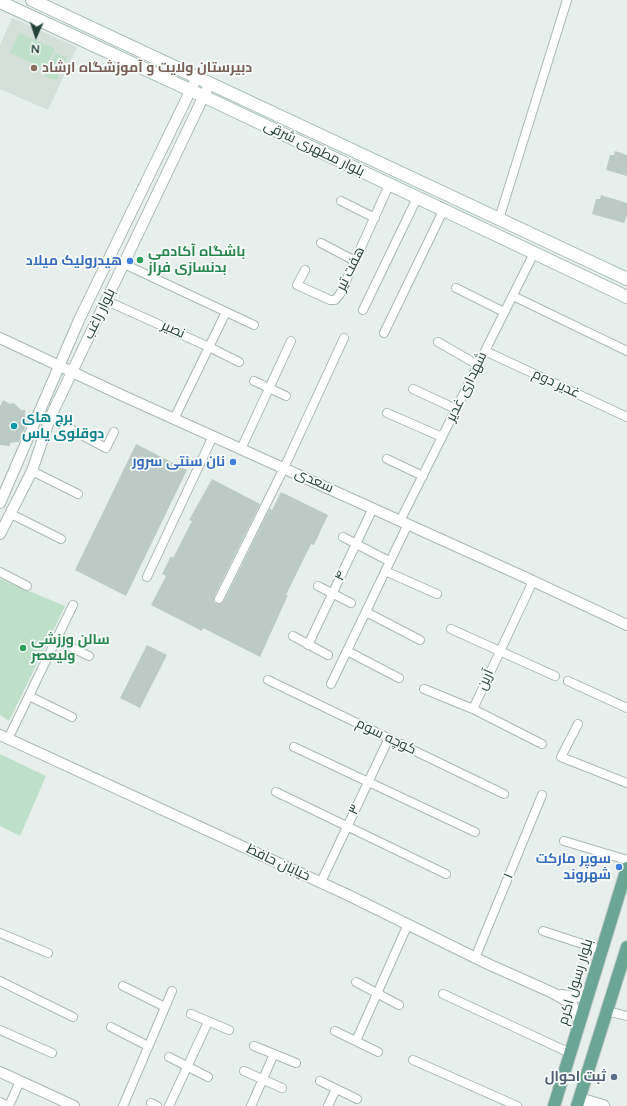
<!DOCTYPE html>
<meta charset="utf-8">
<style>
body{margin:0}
#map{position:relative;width:627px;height:1106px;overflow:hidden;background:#e6efeb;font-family:"Varela Round",sans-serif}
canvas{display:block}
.north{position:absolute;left:16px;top:16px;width:40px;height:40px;-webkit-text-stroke:3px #f7fbf9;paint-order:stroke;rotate:183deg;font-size:11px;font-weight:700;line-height:16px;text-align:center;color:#24423a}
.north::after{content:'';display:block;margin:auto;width:14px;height:18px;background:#24423a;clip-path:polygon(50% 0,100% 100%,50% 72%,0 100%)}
</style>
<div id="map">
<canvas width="627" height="1106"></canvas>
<div class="north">N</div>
</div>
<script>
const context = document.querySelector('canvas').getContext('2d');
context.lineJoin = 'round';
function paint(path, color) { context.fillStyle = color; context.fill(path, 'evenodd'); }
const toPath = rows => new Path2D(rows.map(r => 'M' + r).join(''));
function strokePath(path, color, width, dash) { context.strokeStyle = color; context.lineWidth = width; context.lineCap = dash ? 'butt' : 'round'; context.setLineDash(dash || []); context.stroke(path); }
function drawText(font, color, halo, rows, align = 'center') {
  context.font = font + ' "Varela Round",Cairo,sans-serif'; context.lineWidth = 3.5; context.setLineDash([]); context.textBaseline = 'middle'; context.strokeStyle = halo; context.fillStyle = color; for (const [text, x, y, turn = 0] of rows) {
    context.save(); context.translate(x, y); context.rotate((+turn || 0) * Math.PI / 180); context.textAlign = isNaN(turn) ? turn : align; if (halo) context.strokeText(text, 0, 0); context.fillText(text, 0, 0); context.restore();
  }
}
const built = toPath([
 [12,18,77,47,48,110,0,89,0,45]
]);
const green = toPath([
 [19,33,55,49,45,69,10,53],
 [55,53,67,58,56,81,45,76],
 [0,579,65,606,9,721,0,715],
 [0,754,46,776,20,836,0,826]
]);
const building = toPath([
 [615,151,627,155,627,176,606,170,610,155,614,155],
 [601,195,627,203,627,215,624,223,592,214,596,199,600,199],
 [3,400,10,404,14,403,21,410,25,410,25,417,28,421,19,442,10,443,10,446,0,445,0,406],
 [136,444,187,470,126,596,75,570],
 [212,479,260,504,214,597,214,602,217,604,224,601,270,508,272,510,281,492,328,515,314,545,311,544,286,595,288,595,260,657,203,628,202,631,151,605,166,576,162,574,171,556,173,558,192,521,189,520],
 [147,645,167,655,140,708,120,698]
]);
const minor = toPath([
 [341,201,375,218],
 [499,219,567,0],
 [321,243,355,261],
 [124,264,254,325],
 [305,270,297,285,330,300,335,300,340,294,389,185],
 [456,288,504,312],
 [513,296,627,351],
 [107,301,209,347,239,362],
 [363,310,417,198],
 [384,333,443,211],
 [438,342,478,365],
 [485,351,627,417],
 [254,381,286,396],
 [413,389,456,409],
 [387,413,442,437],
 [50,418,106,448,114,432],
 [174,419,226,312],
 [241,449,291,341],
 [387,459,423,476],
 [32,471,78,494],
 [11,514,61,539],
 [400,521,534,253],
 [343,537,385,559],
 [385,571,437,594],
 [0,572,27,586],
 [147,577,213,436],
 [533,581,473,709,542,744],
 [318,586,351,603],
 [219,599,284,468,344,338],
 [366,612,420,640],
 [451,629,555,676],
 [293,636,328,655],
 [56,640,89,656],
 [308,645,373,508],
 [347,651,399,678],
 [268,680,504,794],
 [568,681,627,708],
 [331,684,408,524],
 [424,689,473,709],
 [29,696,72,717],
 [578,724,561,757,627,783],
 [8,739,73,605],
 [294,747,475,832],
 [276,792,446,874],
 [564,841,627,860],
 [321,882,389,738],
 [543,931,601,950],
 [0,933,48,953],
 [475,958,542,795],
 [0,981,73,1017],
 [356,982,399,1005],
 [123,986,165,1007],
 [443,994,570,1053],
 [607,1011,627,1016],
 [191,1014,229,1030],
 [111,1027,148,1046],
 [0,1030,52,1053],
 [335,1031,378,1052],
 [356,1041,408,924],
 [254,1046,296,1063],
 [169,1057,208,1077],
 [413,1060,517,1106],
 [244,1071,282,1088],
 [320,1081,357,1099],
 [0,1102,8,1106],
 [151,1103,157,1106],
 [9,1106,20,1081],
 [123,1106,172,991],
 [169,1106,208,1022],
 [251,1106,274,1054],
 [328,1106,336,1089]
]);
const tertiary = toPath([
 [0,338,119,394,520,575,627,625],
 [0,503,79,320,197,77],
 [0,534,32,471,50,418,210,83],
 [0,735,348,895,488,964,553,993,572,1004,579,1021],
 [561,995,577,997,584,995,590,986],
 [0,1072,74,1106]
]);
const secondary = toPath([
 [32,0,627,279],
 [0,2,203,96,627,297],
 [579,1099,603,1106]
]);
const primary = toPath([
 [554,1106,627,868],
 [577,1106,627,947]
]);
const markers = [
 [34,68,4,"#8d6e63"],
 [140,260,4,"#2e9e5b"],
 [130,261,4,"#3f7fe0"],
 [14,426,4,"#0f9aa8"],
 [233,462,4,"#3f7fe0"],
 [23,648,4,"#2e9e5b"],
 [619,867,4,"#3f7fe0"],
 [614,1077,4,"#5c6f8a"]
];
const educationNames = [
 ["دبیرستان ولایت و آموزشگاه ارشاد",42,68]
];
const streetNames = [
 ["بلوار مطهری شرقی",314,149,26],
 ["هفت تیر",351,269,-64],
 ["بلوار راغب",100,314,-64],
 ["نصیر",173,330,24],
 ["غدیر دوم",556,384,25],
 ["شهداری غدیر",467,387,-64],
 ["سعدی",314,481,24],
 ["۴",341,576,-65],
 ["آرین",486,680,-66],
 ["کوچه سوم",386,737,26],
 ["۳",355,810,-65],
 ["خیابان حافظ",278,863,25],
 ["۱",509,876,-68],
 ["بلوار رسول اکرم",576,982,-73]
];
const leisureNames = [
 ["باشگاه آکادمی",148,252],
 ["بدنسازی فراز",148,268],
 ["سالن ورزشی",31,640],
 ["ولیعصر",31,656]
];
const shopNames = [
 ["هیدرولیک میلاد",122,261],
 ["نان سنتی سرور",225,462],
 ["سوپر مارکت",611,859],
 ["شهروند",611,875]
];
const cultureNames = [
 ["برج های",22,418],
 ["دوقلوی یاس",22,434]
];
const serviceNames = [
 ["ثبت احوال",606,1077]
];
paint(built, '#d4dfda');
paint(green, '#bfe0c8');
paint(building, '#bbcac4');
strokePath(minor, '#a8b8b2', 10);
strokePath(tertiary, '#a8b8b2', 12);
strokePath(secondary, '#a4bbb3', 14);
strokePath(primary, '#c2cac8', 14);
strokePath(minor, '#fff', 8);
strokePath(tertiary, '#fff', 10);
strokePath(secondary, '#fff', 12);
strokePath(primary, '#6aa596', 12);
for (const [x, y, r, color] of markers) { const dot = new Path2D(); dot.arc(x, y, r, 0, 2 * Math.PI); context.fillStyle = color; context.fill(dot); strokePath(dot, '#f7fbf9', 1.5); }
drawText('bold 14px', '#785e54', '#f7fbf9', educationNames, 'left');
drawText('14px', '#24423a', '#f7fbf9', streetNames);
drawText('bold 14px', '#27864d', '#f7fbf9', leisureNames, 'left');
drawText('bold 14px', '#366cbe', '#f7fbf9', shopNames, 'right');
drawText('bold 14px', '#0d838f', '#f7fbf9', cultureNames, 'left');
drawText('bold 14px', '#4e5e75', '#f7fbf9', serviceNames, 'right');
</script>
